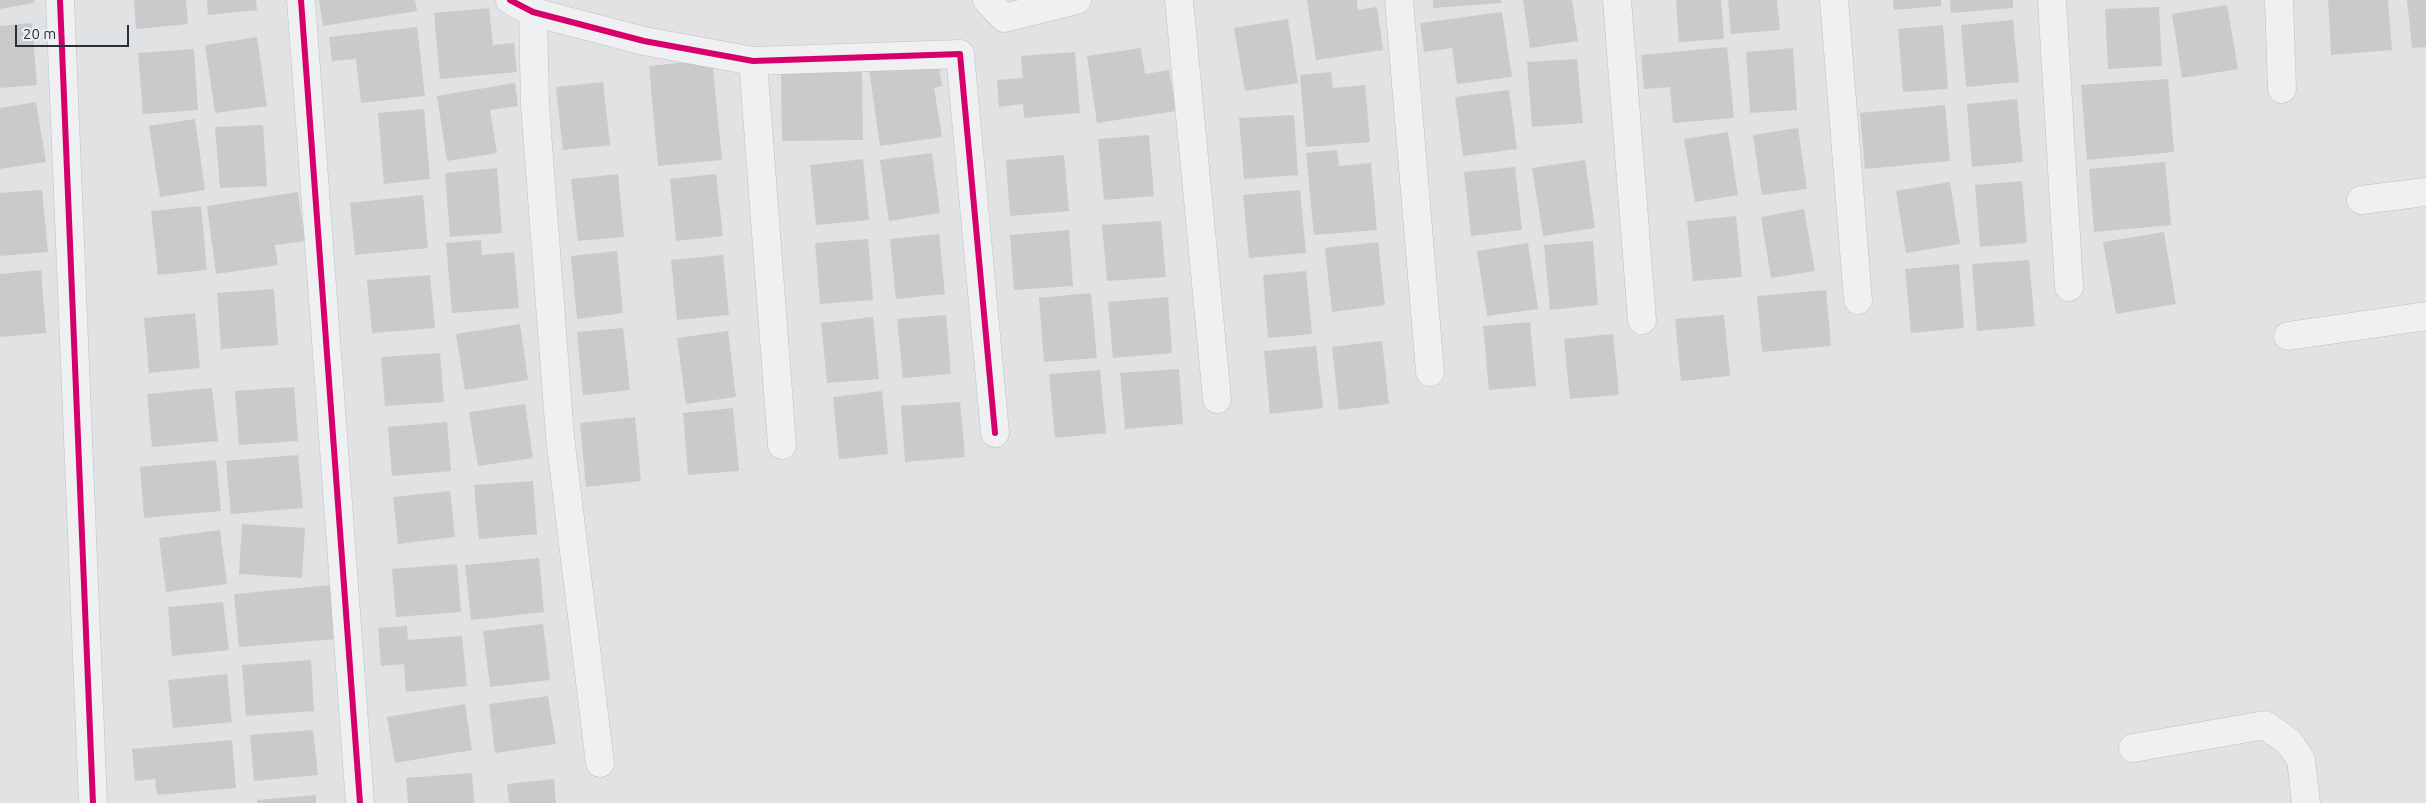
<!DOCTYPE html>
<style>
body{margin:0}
#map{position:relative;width:2426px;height:803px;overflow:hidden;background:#e0e2e4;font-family:Ubuntu,sans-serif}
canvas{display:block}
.scale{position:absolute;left:15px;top:25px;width:114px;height:22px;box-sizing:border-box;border:2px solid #28303b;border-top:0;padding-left:6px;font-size:15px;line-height:18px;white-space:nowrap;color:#28303b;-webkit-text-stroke:4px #edf0f4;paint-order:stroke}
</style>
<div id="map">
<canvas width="2426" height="803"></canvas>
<div class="scale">20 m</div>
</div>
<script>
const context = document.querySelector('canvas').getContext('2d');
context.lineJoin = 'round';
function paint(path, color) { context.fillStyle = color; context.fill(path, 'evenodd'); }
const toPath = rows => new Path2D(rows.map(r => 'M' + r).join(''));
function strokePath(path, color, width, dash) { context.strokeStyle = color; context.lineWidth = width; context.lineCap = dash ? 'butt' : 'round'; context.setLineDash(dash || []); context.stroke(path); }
const building = toPath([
 [0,0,34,0,34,3,0,9],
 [134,0,186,0,188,24,136,29],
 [207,0,256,0,257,10,208,15],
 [319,0,415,0,417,11,323,26],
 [1307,0,1357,0,1358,10,1377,7,1383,50,1316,60],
 [1433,0,1501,0,1501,3,1433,8],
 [1523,0,1572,0,1578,41,1530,48],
 [1676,0,1721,0,1724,39,1679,42],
 [1728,0,1777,0,1780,30,1731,34],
 [1893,0,1941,0,1941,6,1894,10],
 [1950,0,2013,0,2013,8,1951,13],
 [2328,0,2388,0,2392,50,2331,55],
 [2407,0,2426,0,2426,47,2412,48],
 [2227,5,2238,69,2182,78,2172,14],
 [2159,7,2162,66,2108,69,2105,9],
 [489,8,493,45,514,43,517,72,440,79,434,13],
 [1502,12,1512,77,1457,84,1452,48,1424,52,1420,23],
 [1288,19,1298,83,1245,91,1234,28],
 [2013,20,2019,82,1966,87,1961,25],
 [32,23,37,85,0,88,0,26],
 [1943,25,1948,89,1903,92,1898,29],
 [417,27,425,96,361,103,356,59,332,61,329,37],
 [257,37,267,106,215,113,205,45],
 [1727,47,1734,118,1673,123,1670,87,1644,89,1641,55],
 [1141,48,1145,74,1169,70,1176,111,1097,123,1087,56],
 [1793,48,1797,110,1750,113,1746,52],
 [194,49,198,110,143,114,138,53],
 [1075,52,1080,113,1024,118,1023,104,999,107,997,80,1023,78,1021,56],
 [938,59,942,86,934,88,942,137,880,146,869,69],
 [1577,59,1583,123,1532,127,1527,62],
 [712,60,722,160,658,166,649,66],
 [862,71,863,140,782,141,781,72],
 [1331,72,1333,88,1365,85,1370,142,1306,147,1300,75],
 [2168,79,2174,152,2087,160,2081,85],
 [603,82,610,145,563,150,556,87],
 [515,83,518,106,490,110,497,153,447,161,437,96],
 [1509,90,1517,149,1463,156,1455,97],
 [2017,99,2023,162,1972,167,1967,104],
 [36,102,46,162,0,169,0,108],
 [1945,105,1950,161,1865,169,1860,113],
 [424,109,430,179,384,184,378,113],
 [1294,115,1298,175,1244,179,1239,118],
 [195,119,205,190,160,197,149,126],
 [263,125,267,186,220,188,215,127],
 [1798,128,1807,189,1762,195,1753,135],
 [1728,132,1738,195,1695,202,1684,139],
 [1149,135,1154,196,1104,200,1098,139],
 [1337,150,1339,166,1371,163,1377,230,1314,235,1306,153],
 [932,153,940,213,889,221,880,160],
 [1064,155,1069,211,1010,216,1006,160],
 [863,159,869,220,816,225,810,165],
 [1585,160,1595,228,1543,236,1532,168],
 [2165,162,2171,225,2094,232,2089,169],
 [1515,167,1522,230,1471,236,1464,172],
 [497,168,502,233,450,237,445,173],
 [618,174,624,237,578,241,571,179],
 [716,174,723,236,676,241,670,179],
 [2022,181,2027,243,1980,247,1975,185],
 [1950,182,1960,244,1906,253,1896,191],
 [42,190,48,252,0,256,0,193],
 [1300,190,1306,253,1249,258,1243,195],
 [298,192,305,241,275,245,278,265,216,274,207,206],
 [423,195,428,248,355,255,350,203],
 [201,206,207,270,158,275,151,211],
 [1804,209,1815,271,1771,278,1761,217],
 [1736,216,1742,277,1693,281,1687,221],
 [1161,221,1166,277,1107,281,1102,225],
 [1069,230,1073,286,1014,290,1010,235],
 [2164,232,2176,304,2116,314,2103,242],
 [939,234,945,294,896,299,890,239],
 [868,239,873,300,820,304,815,243],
 [481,240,482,255,514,252,519,308,452,313,446,243],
 [1593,241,1598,305,1550,310,1544,245],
 [1378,242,1385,305,1332,312,1325,248],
 [1528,243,1538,309,1487,316,1477,251],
 [617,251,623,313,577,319,571,256],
 [723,255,729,315,677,320,671,260],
 [2029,260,2035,326,1977,331,1972,264],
 [1959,264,1964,328,1911,333,1905,269],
 [41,270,46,333,0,337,0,274],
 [1306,271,1312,334,1268,338,1263,275],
 [430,275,435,328,372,333,367,280],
 [274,289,278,345,221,349,217,293],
 [1826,290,1831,346,1762,352,1757,296],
 [1091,293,1097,358,1044,362,1039,298],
 [1168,297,1172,353,1113,358,1108,302],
 [195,313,200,368,149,373,144,318],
 [946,315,951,374,903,378,897,319],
 [1724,315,1730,376,1681,381,1675,319],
 [873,317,879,379,827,383,821,323],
 [1530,322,1536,386,1489,390,1483,326],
 [520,324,528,380,465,390,456,334],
 [623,328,630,390,583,395,577,332],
 [728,331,736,397,686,404,677,338],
 [1613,334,1619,395,1570,399,1564,339],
 [1382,341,1389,404,1339,410,1332,347],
 [1316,346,1323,408,1270,414,1264,351],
 [440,353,444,402,385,406,381,357],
 [1179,369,1183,424,1125,429,1120,373],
 [1100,370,1106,433,1055,438,1049,374],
 [294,387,298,441,239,445,235,391],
 [212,388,218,441,152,447,147,394],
 [882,391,888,454,839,459,833,397],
 [960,402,965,457,905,462,901,406],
 [525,404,533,458,478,466,469,412],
 [733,408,739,471,688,475,683,413],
 [635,417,641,481,586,487,580,423],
 [447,422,451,471,392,476,388,427],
 [298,455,303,508,231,514,226,461],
 [216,460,221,511,144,518,140,467],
 [533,481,537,534,479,539,474,485],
 [450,491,455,537,398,544,393,497],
 [242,524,305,528,302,578,239,574],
 [220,530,227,584,166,592,159,538],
 [539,558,544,612,471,620,465,565],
 [457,564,461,612,396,617,392,569],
 [331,585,336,639,239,647,234,594],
 [223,602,229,650,172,656,168,607],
 [543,624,550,680,490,687,483,631],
 [407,626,408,640,462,636,467,686,406,692,404,664,381,666,378,628],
 [311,660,314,711,246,716,242,665],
 [227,674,232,722,173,728,168,680],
 [548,696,556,744,495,753,489,704],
 [465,704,472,750,395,763,387,717],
 [313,730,318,775,254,781,250,735],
 [232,740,236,788,157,795,155,779,135,781,132,749],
 [472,773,474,803,408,803,406,778],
 [554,779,556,803,509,803,507,784],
 [316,795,316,803,257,803,257,800]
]);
const minor = toPath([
 [60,0,93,803],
 [301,0,360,803],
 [510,0,533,12,644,41,753,61,960,54,995,433],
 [987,0,1004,18,1077,0],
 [1179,0,1217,399],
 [1399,0,1430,372],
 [1617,0,1642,320],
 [1834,0,1858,300],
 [2052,0,2069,287],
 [2279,0,2282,89],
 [533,12,535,105,560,437,600,763],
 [753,61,782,445],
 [2361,200,2426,192],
 [2288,336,2426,316],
 [2133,748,2265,725,2289,742,2301,760,2306,803]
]);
const cycleway = toPath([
 [60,0,93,803],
 [301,0,360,803],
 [510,0,533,12,644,41,753,61,960,54,995,433]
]);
paint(building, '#c8cacc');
strokePath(minor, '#bec0c2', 29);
strokePath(minor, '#eff0f1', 28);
strokePath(cycleway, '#d6006c', 6);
</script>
